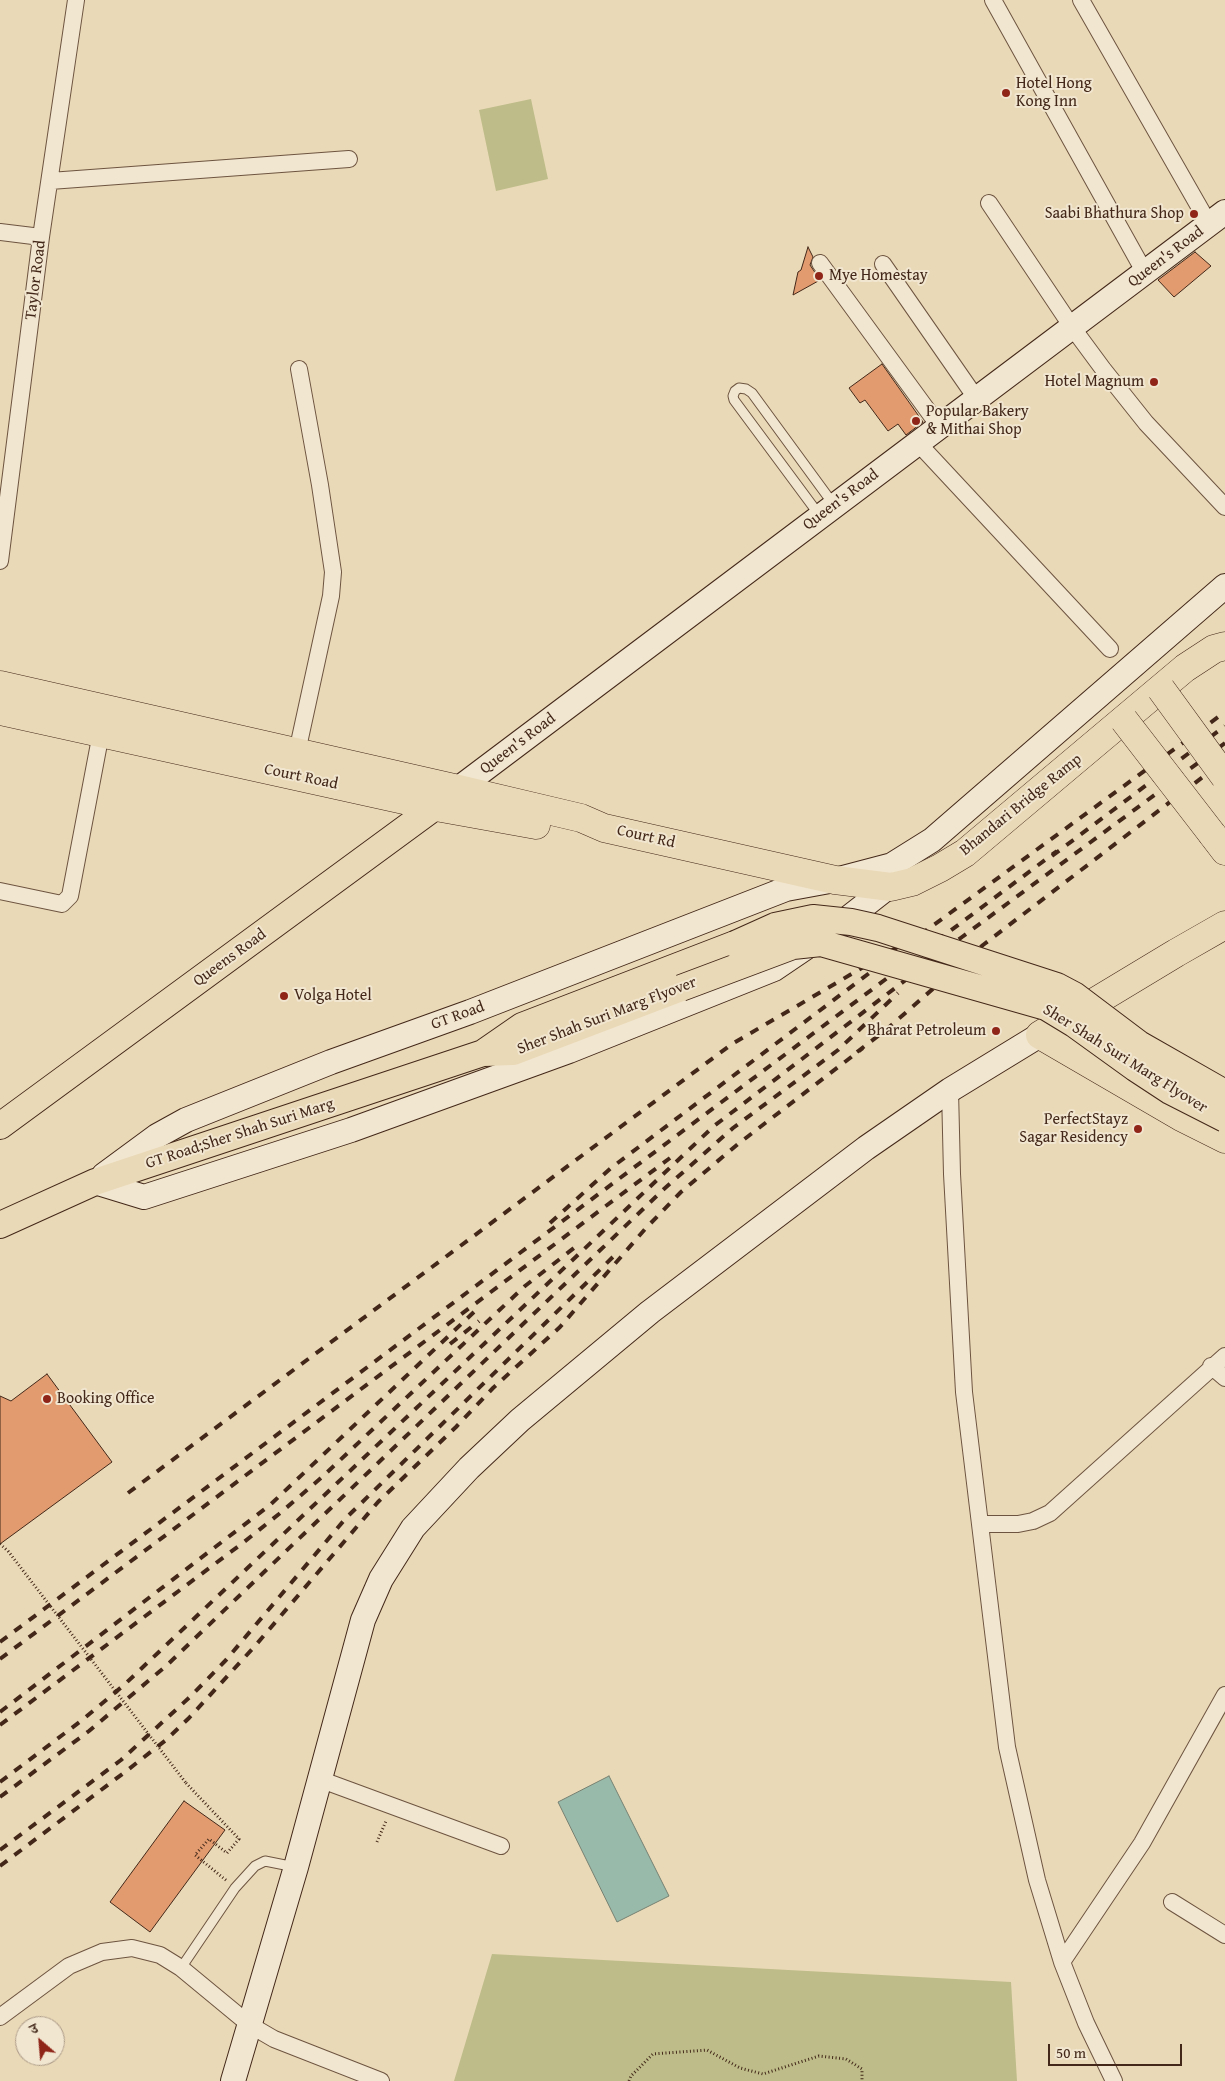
<!DOCTYPE html>
<meta charset="utf-8">
<style>
body{margin:0}
#map{position:relative;width:1225px;height:2081px;overflow:hidden;background:#ead9b7;font-family:"Gentium Book Plus","Noto Serif Devanagari",serif}
canvas{display:block}
.north{position:absolute;left:15px;top:2016px;width:50px;height:50px;box-sizing:border-box;background:#f1e6d0;border:1px solid #ab9a87;border-radius:50%;rotate:333deg;font-size:14px;font-weight:700;line-height:20px;text-align:center;color:#432819}
.north::after{content:'';display:block;margin:auto;width:18px;height:22px;background:#8f2418;clip-path:polygon(50% 0,100% 100%,50% 72%,0 100%)}
.scale{position:absolute;left:1048px;top:2044px;width:134px;height:22px;box-sizing:border-box;border:2px solid #432819;border-top:0;padding-left:6px;font-size:15px;line-height:18px;white-space:nowrap;color:#432819;-webkit-text-stroke:4px #f1e6d0;paint-order:stroke}
</style>
<div id="map">
<canvas width="1225" height="2081"></canvas>
<div class="north">उ</div>
<div class="scale">50 m</div>
</div>
<script>
const context = document.querySelector('canvas').getContext('2d');
context.lineJoin = 'round';
function paint(path, color) { context.fillStyle = color; context.fill(path, 'evenodd'); }
const toPath = rows => new Path2D(rows.map(r => 'M' + r).join(''));
function strokePath(path, color, width, dash) { context.strokeStyle = color; context.lineWidth = width; context.lineCap = dash ? 'butt' : 'round'; context.setLineDash(dash || []); context.stroke(path); }
function drawText(font, color, halo, rows, align = 'center') {
  context.font = font + ' "Gentium Book Plus",serif'; context.lineWidth = 4; context.setLineDash([]); context.textBaseline = 'middle'; context.strokeStyle = halo; context.fillStyle = color; for (const [text, x, y, turn = 0] of rows) {
    context.save(); context.translate(x, y); context.rotate((+turn || 0) * Math.PI / 180); context.textAlign = isNaN(turn) ? turn : align; if (halo) context.strokeText(text, 0, 0); context.fillText(text, 0, 0); context.restore();
  }
}
const green = toPath([
 [531,99,548,179,496,191,479,110],
 [492,1954,1011,1982,1017,2081,454,2081]
]);
const water = toPath([
 [609,1776,669,1896,617,1922,558,1802,609,1776]
]);
const building = toPath([
 [808,247,813,257,810,265,820,280,793,295,798,272,801,270,808,247],
 [1195,252,1211,266,1174,297,1158,280,1195,252],
 [882,364,923,422,906,435,898,424,888,431,865,400,860,403,849,388,882,364],
 [47,1374,112,1462,0,1544,0,1396,11,1401,47,1374],
 [184,1801,225,1830,150,1932,110,1902,184,1801]
]);
const path = toPath([
 [0,1544,8,1551],
 [186,1783,239,1839,227,1853,209,1839,195,1855,227,1881],
 [377,1842,386,1821],
 [629,2081,631,2076,653,2054,707,2050,740,2068,763,2074,819,2056,846,2059,862,2069,862,2081]
]);
const lane = toPath([
 [820,516,734,400,733,396,735,391,739,388,746,389,752,393,834,505],
 [181,1968,235,1888,255,1866,265,1861,295,1867]
]);
const street = toPath([
 [993,0,1145,273],
 [1081,0,1209,224],
 [50,181,349,159],
 [989,203,1072,327,1103,369,1146,423,1225,507],
 [0,232,41,237],
 [820,263,939,426],
 [883,264,976,398],
 [917,442,1110,649],
 [0,561,41,237,76,0],
 [297,752,331,596,333,572,320,485,299,369],
 [0,891,62,904,70,896,101,733],
 [950,1090,952,1174,964,1392,1007,1747,1037,1880,1062,1962,1086,2023,1114,2081],
 [1211,1366,1225,1378],
 [980,1524,1018,1524,1033,1521,1050,1513,1225,1356],
 [319,1779,501,1846],
 [1172,1902,1225,1935],
 [1062,1962,1142,1843,1225,1695],
 [0,2017,69,1966,102,1952,132,1948,160,1955,181,1968,250,2025,274,2039,381,2081]
]);
const secondary = toPath([
 [458,789,1225,212],
 [833,930,888,887],
 [104,1175,157,1136,186,1120,331,1062,470,1012,786,889,835,880,892,865,932,840,1225,586],
 [95,1182,144,1197,351,1130,569,1051,774,969,805,948],
 [233,2081,296,1867,363,1620,381,1579,413,1528,469,1468,520,1420,650,1312,866,1148,950,1090,1040,1035]
]);
const primary = toPath([
 [484,1053,513,1052,681,988],
 [0,1126,451,795],
 [0,1225,95,1182,483,1053,522,1026,735,944]
]);
const highway = toPath([
 [0,685,458,789,581,818,604,828,835,880,891,887,912,882,940,868,965,853,1185,668,1214,649,1225,646],
 [0,711,436,807,536,825],
 [1212,834,1225,851],
 [1225,925,1176,953,1040,1035,1181,1117,1225,1139]
]);
const rail = toPath([
 [1052,856,1225,726],
 [920,935,1225,712],
 [857,1052,887,1029,983,945,1225,760],
 [550,1223,611,1168,884,962],
 [450,1344,479,1321],
 [128,1493,732,1044,925,931],
 [0,1642,1057,851],
 [0,1659,670,1158],
 [0,1712,270,1505,475,1311],
 [0,1725,244,1542,279,1514,321,1478,525,1286,574,1248],
 [0,1782,81,1721,124,1685,714,1126,962,937,1225,743],
 [0,1797,89,1731,166,1666,664,1189,733,1128,838,1050,898,993],
 [0,1850,121,1760,191,1696,226,1660,346,1518,618,1252],
 [0,1866,125,1772,166,1740,189,1718,255,1646,378,1502,456,1427,493,1388,560,1327,646,1228,681,1192,738,1144,863,1048]
]);
const pathBridge = toPath([
 [8,1551,186,1783]
]);
const primaryBridge = toPath([
 [735,944,775,926,813,918,851,922,878,928,1057,986,1074,995,1139,1044,1225,1093],
 [681,988,793,946,821,943,1046,1007,1074,1024,1135,1068,1170,1091,1225,1119]
]);
const highwayBridge = toPath([
 [1161,689,1225,777],
 [1124,720,1212,834]
]);
const markers = [
 [1006,93,5,"#8f2418"],
 [1194,214,5,"#8f2418"],
 [819,276,5,"#8f2418"],
 [1154,382,5,"#8f2418"],
 [916,421,5,"#8f2418"],
 [284,996,5,"#8f2418"],
 [996,1031,5,"#8f2418"],
 [1138,1129,5,"#8f2418"],
 [47,1399,5,"#8f2418"]
];
const poiNames = [
 ["Hotel Hong",1016,84],
 ["Kong Inn",1016,102],
 ["Saabi Bhathura Shop",1184,214,"right"],
 ["Mye Homestay",829,276],
 ["Hotel Magnum",1144,382,"right"],
 ["Popular Bakery",926,412],
 ["& Mithai Shop",926,430],
 ["Volga Hotel",294,996],
 ["Bharat Petroleum",986,1031,"right"],
 ["PerfectStayz",1128,1120,"right"],
 ["Sagar Residency",1128,1138,"right"],
 ["Booking Office",57,1399]
];
const streetNames = [
 ["Queen's Road",1166,257,-37],
 ["Taylor Road",36,280,-83],
 ["Queen's Road",841,500,-37],
 ["Queen's Road",518,744,-37],
 ["Court Road",301,777,12],
 ["Bhandari Bridge Ramp",1021,805,-39],
 ["Court Rd",646,837,13],
 ["Queens Road",230,958,-36],
 ["GT Road",458,1016,-20],
 ["Sher Shah Suri Marg Flyover",607,1016,-21],
 ["Sher Shah Suri Marg Flyover",1125,1059,32],
 ["GT Road;Sher Shah Suri Marg",240,1134,-18]
];
paint(green, '#bebd89');
paint(water, '#98baab');
strokePath(water, '#768071', 1);
paint(building, '#e19b6f');
strokePath(building, '#432819', 1);
strokePath(lane, '#6d5440', 11);
strokePath(street, '#6d5440', 18);
strokePath(secondary, '#432819', 26);
strokePath(primary, '#432819', 28);
strokePath(highway, '#432819', 29);
strokePath(path, '#432819', 3, [1, 2.5]);
strokePath(lane, '#f1e6d0', 9);
strokePath(street, '#f1e6d0', 16);
strokePath(secondary, '#f1e6d0', 24);
strokePath(primary, '#ead9b7', 26);
strokePath(highway, '#ead9b7', 28);
strokePath(rail, '#432819', 4, [9, 9]);
strokePath(primaryBridge, '#432819', 28, []);
strokePath(highwayBridge, '#432819', 29, []);
strokePath(pathBridge, '#432819', 3, [1, 2.5]);
strokePath(primaryBridge, '#ead9b7', 26);
strokePath(highwayBridge, '#ead9b7', 28);
for (const [x, y, r, color] of markers) { const dot = new Path2D(); dot.arc(x, y, r, 0, 2 * Math.PI); context.fillStyle = color; context.fill(dot); strokePath(dot, '#f1e6d0', 2); }
drawText('16px', '#432819', '#f1e6d0', poiNames, 'left');
drawText('16px', '#432819', '#f1e6d0', streetNames);
</script>
